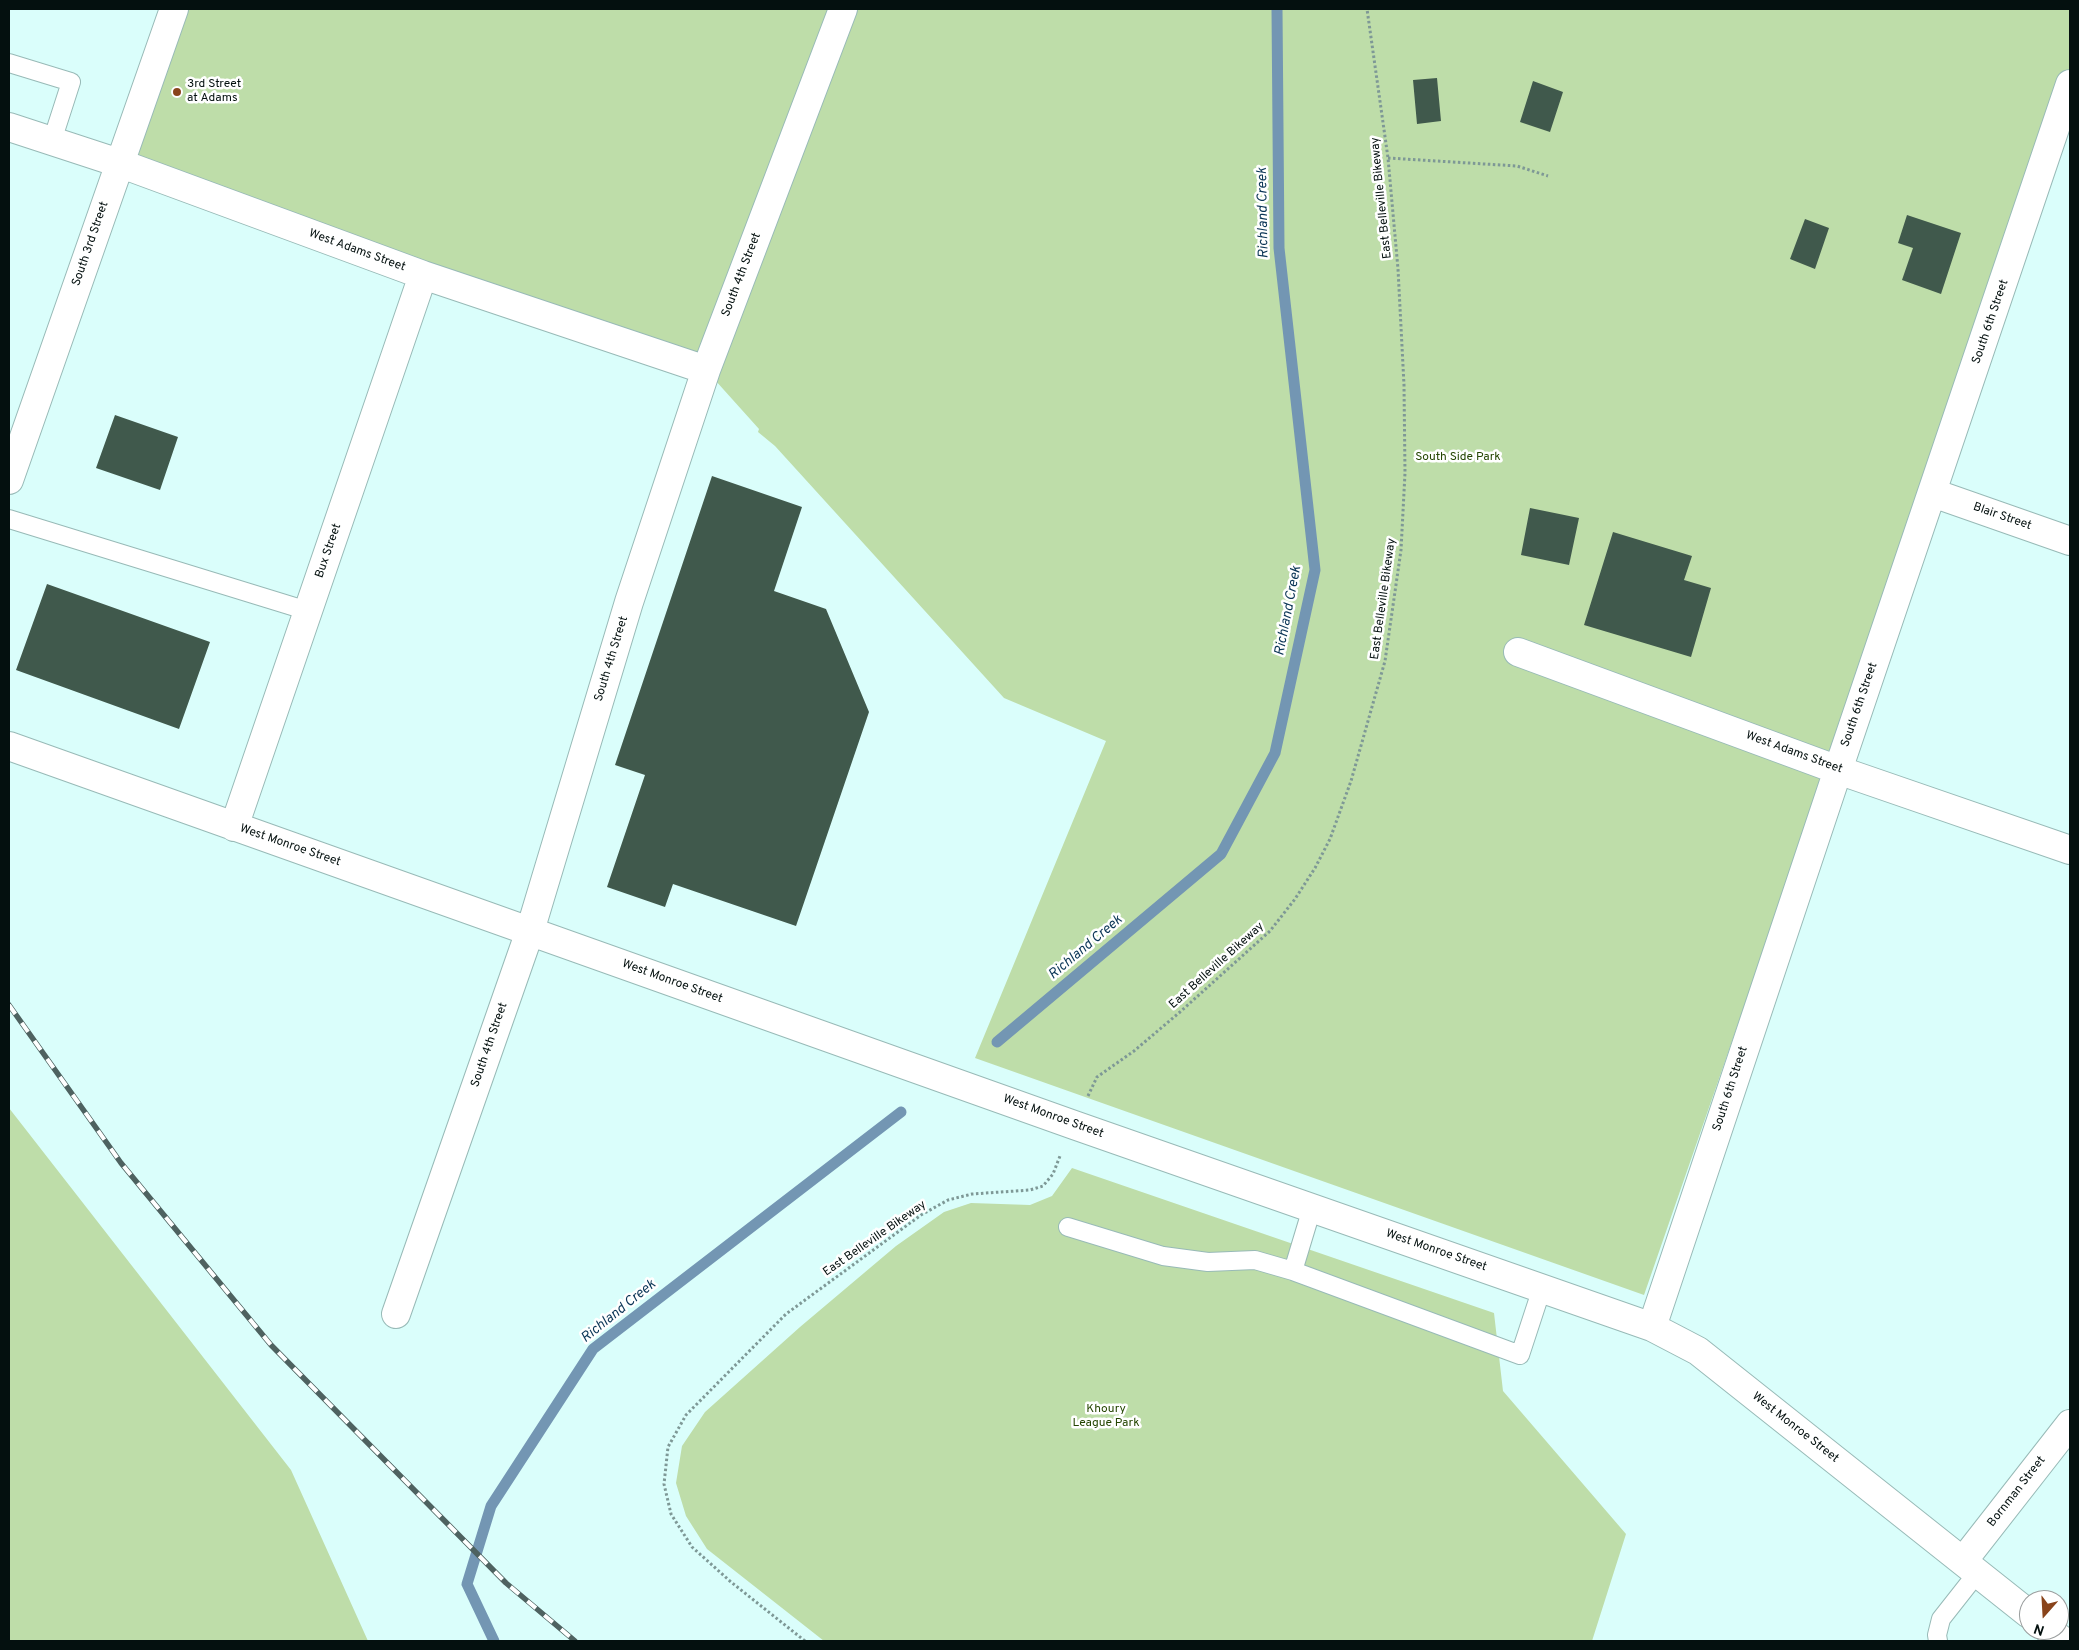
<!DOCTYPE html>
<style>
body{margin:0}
#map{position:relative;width:2079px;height:1650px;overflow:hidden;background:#dafefb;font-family:Overpass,sans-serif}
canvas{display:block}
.frame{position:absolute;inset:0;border:10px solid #04100f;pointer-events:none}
.north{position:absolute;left:2019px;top:1590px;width:50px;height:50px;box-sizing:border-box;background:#fff;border:1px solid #9b9f9f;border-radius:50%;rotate:199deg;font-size:14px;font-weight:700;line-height:20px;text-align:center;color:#04100f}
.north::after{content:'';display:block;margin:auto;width:18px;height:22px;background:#89441b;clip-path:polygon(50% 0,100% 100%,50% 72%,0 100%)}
</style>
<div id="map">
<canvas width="2079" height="1650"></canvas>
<div class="frame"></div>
<div class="north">N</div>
</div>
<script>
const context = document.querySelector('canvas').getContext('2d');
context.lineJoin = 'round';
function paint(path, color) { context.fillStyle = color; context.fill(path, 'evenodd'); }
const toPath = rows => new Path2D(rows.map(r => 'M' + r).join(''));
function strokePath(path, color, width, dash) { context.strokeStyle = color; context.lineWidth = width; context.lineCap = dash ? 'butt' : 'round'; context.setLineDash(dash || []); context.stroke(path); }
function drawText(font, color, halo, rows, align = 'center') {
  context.font = font + ' Overpass,sans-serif'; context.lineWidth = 5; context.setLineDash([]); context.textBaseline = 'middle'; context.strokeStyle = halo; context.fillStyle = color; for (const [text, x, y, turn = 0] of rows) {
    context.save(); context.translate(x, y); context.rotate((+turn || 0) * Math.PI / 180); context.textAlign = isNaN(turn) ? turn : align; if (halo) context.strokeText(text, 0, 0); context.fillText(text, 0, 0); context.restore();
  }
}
const green = toPath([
 [185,9,2070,9,2070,66,1644,1295,975,1058,1106,741,1004,698,775,446,758,432,759,429,706,370,133,168],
 [9,1108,291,1470,368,1641,9,1641],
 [1072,1168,1494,1313,1503,1391,1626,1534,1592,1641,824,1641,707,1549,686,1516,676,1483,682,1446,705,1412,800,1327,896,1246,944,1212,971,1203,1030,1205,1052,1196]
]);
const stream = toPath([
 [997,1042,1221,854,1275,753,1315,570,1279,248,1277,9],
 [494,1641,467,1584,491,1506,593,1349,901,1112]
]);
const building = toPath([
 [1437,78,1441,121,1417,124,1413,80],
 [1533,81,1563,92,1550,132,1520,122],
 [1907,215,1961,233,1941,294,1902,280,1913,248,1898,243],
 [1805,219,1829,228,1815,269,1790,259],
 [115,415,178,437,160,490,96,468],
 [712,476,802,507,774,591,826,609,869,712,796,926,673,884,665,907,607,887,645,775,615,765],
 [1530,508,1579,518,1569,565,1521,555],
 [1613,532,1692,556,1684,580,1711,588,1691,657,1584,625],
 [47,584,210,642,179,729,16,670]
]);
const path = toPath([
 [1388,158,1517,166,1548,176],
 [1088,1096,1097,1077,1134,1051,1180,1012,1270,931,1295,899,1315,868,1330,839,1351,781,1385,661,1401,550,1405,473,1404,385,1398,269,1388,158,1367,9],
 [805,1641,731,1582,692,1547,671,1514,664,1484,668,1447,686,1415,786,1314,921,1215,948,1200,972,1194,1030,1190,1043,1186,1053,1174,1060,1156]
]);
const service = toPath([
 [9,63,71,82,52,141],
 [9,519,308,611],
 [1068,1227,1163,1256,1208,1262,1255,1260,1293,1271,1520,1355,1542,1288],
 [1293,1271,1312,1208],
 [1938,1641,1937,1635,1941,1619,1978,1572]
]);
const minor = toPath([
 [9,127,119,163,423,275,706,370],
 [9,480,174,9],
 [1933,493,2070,541],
 [1518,652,1838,770,2070,850],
 [9,746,1074,1125,1652,1327,1698,1351,2029,1614],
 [234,827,423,275],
 [396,1314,530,931,629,602,706,370,843,9],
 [1652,1327,1838,770,2070,84],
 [1963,1561,2070,1424],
 [2049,1630,2063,1641]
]);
const rail = toPath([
 [9,1005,121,1163,271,1345,506,1583,575,1641]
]);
const markers = [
 [177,92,5,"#89441b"]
];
const poiNames = [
 ["3rd Street",187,85],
 ["at Adams",187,99]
];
const streetNames = [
 ["East Belleville Bikeway",1382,198,-96],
 ["South 3rd Street",91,244,-71],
 ["West Adams Street",357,251,20],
 ["South 4th Street",742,275,-69],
 ["South 6th Street",1991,322,-71],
 ["Blair Street",2002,517,19],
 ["Bux Street",329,551,-71],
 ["East Belleville Bikeway",1384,599,-82],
 ["South 4th Street",612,659,-73],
 ["South 6th Street",1860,705,-71],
 ["West Adams Street",1794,753,20],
 ["West Monroe Street",290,846,19],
 ["East Belleville Bikeway",1217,966,-42],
 ["West Monroe Street",672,982,20],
 ["South 4th Street",490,1045,-71],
 ["South 6th Street",1731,1089,-72],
 ["West Monroe Street",1053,1117,20],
 ["East Belleville Bikeway",875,1239,-35],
 ["West Monroe Street",1436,1251,19],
 ["West Monroe Street",1795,1428,38],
 ["Bornman Street",2017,1492,-52]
];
const parkNames = [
 ["South Side Park",1458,458],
 ["Khoury",1106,1410],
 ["League Park",1106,1424]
];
const waterNames = [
 ["Richland Creek",1264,213,-91],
 ["Richland Creek",1289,611,-79],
 ["Richland Creek",1086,948,-40],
 ["Richland Creek",619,1312,-39]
];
paint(green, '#bedda9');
strokePath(stream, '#7396b3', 11);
paint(building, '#40594c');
strokePath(service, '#98bab7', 20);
strokePath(minor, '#98bab7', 30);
strokePath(path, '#7e9896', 3, [2.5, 2.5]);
strokePath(service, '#fff', 18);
strokePath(minor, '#fff', 28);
strokePath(rail, '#4e6260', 5.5);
strokePath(rail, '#fff', 4, [11]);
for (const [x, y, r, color] of markers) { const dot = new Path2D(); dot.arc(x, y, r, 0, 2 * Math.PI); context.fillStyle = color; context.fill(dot); strokePath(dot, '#fff', 2); }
drawText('12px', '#04100f', '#fff', poiNames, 'left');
drawText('12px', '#04100f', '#fff', streetNames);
drawText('12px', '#244501', '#fff', parkNames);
drawText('italic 14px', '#0a3556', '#fff', waterNames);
</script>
